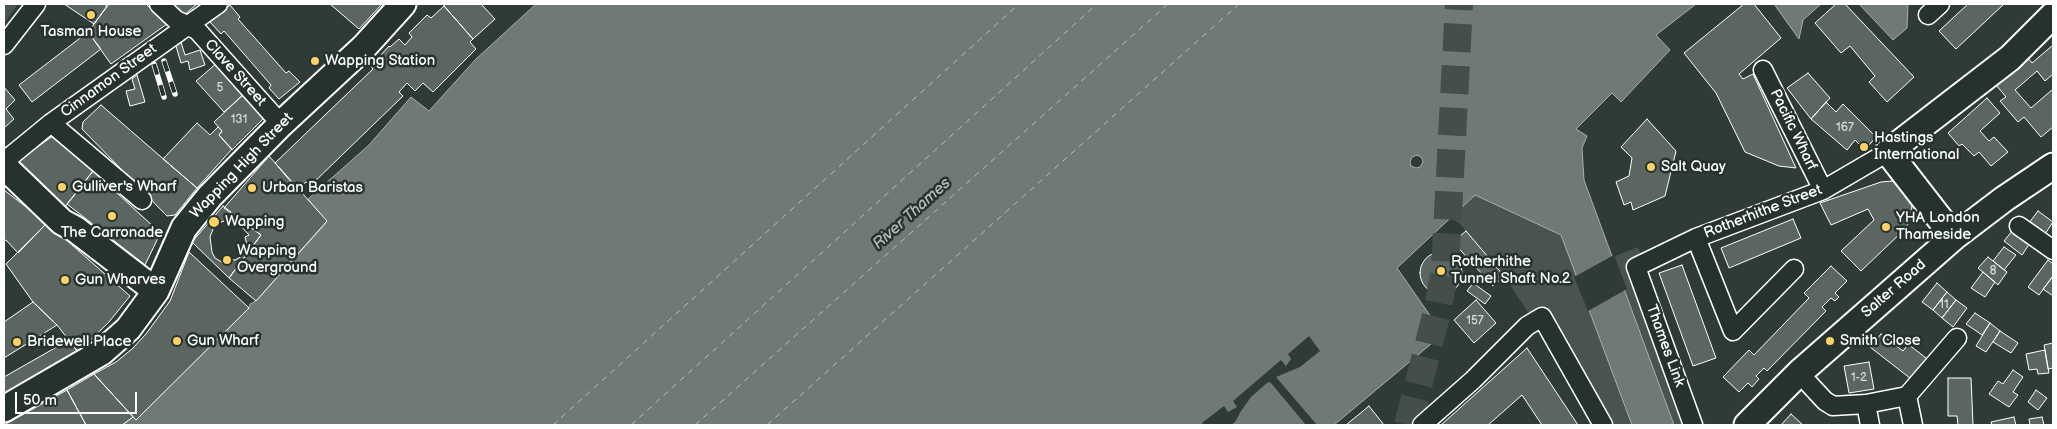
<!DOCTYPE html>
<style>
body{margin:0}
#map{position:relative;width:2057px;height:429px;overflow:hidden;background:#2f3b35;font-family:"Balsamiq Sans",sans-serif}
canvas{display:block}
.frame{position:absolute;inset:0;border:5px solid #fff;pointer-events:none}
.scale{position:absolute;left:15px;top:392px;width:122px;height:22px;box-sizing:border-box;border:2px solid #fff;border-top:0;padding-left:6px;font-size:15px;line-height:18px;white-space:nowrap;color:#fff;-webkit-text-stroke:4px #26332d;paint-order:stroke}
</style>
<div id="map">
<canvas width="2057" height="429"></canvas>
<div class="frame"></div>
<div class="scale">50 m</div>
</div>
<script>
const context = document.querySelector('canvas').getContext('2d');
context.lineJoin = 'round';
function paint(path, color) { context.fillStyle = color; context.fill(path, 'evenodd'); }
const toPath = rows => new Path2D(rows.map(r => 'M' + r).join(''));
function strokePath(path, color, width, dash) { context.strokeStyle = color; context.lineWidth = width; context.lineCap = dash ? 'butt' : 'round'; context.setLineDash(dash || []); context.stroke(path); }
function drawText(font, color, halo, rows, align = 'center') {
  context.font = font + ' "Balsamiq Sans",sans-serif'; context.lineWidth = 5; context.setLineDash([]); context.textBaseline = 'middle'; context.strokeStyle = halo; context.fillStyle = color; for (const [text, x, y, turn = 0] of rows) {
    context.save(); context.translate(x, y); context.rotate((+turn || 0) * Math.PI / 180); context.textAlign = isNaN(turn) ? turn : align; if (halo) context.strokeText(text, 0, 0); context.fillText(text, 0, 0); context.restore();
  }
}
const green = toPath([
 [4,4,18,4,4,24],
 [1568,160,1613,257,1638,247,1705,425,1593,425,1524,306,1504,276,1459,223,1450,218,1474,195]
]);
const water = toPath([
 [536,4,1696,4,1656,35,1670,50,1621,102,1612,93,1576,129,1587,136,1582,148,1584,180,1674,425,1632,425,1561,235,1475,195,1397,268,1443,334,1334,425,122,425,133,417,136,419,249,308,250,304,256,301,327,222,308,199,369,145,411,97,429,111,476,59,536,4],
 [1417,155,1422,158,1423,162,1420,167,1416,168,1411,166,1410,162,1412,157,1417,155],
 [1774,4,1821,4,1803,20,1799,39,1774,4],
 [1859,4,1908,4,1907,28,1893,40,1859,4]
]);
const pier = toPath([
 [1614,255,1627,289,1588,311,1574,277],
 [1309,336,1320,351,1300,367,1276,377,1317,425,1306,425,1271,383,1268,382,1251,397,1241,411,1235,422,1231,425,1203,425,1202,423,1224,406,1228,412,1237,407,1233,401,1281,360,1286,366,1291,359,1288,354]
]);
const ferry = toPath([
 [553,425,1019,4],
 [631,425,1097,4],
 [695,425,1168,4],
 [767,425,1239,4]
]);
const building = toPath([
 [64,4,104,4,107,6,94,24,64,4],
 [109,4,146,4,167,24,111,64,88,32,109,4],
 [171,4,197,4,183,16,171,4],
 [330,4,382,4,359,29,330,4],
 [446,4,481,4,495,19,473,39,444,6,446,4],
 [1744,4,1754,4,1781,38,1739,74,1743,79,1753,74,1796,168,1779,166,1745,152,1716,93,1684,53,1744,4],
 [1836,4,1845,4,1914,77,1887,102,1869,82,1875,76,1850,46,1841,53,1815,23,1836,4],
 [1968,4,2004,4,1956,49,1939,31,1968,4],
 [230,5,240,17,238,19,286,73,289,71,300,82,279,99,269,88,271,85,224,31,221,34,210,22,230,5],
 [444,6,473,39,470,42,476,49,433,92,423,83,415,91,407,83,399,92,403,96,310,186,306,182,297,189,275,163,373,69,371,66,389,46,390,47,399,39,405,45,412,37,409,33,427,15,431,18,444,6],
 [88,32,101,49,32,102,19,85,88,32],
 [181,42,185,55,200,50,205,65,190,70,188,61,181,63,176,46,181,42],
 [2053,45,2053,74,2045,81,2037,71,2015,90,2031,108,2053,89,2053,127,2041,137,2024,117,2018,122,2000,101,2006,97,1992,80,2024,53,2032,63,2053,45],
 [217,63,244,94,224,112,196,81,217,63],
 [1808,73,1830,98,1811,119,1787,88,1808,73],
 [137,75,145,102,130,106,126,91,135,89,132,79,137,75],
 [4,87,15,100,6,109,14,119,4,128,4,87],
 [244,94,264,118,232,150,219,135,222,131,214,122,244,94],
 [1987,98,2000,113,1980,131,1989,141,1994,137,2008,152,1991,166,1979,152,1974,156,1962,144,1959,146,1948,133,1987,98],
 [1826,102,1836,112,1843,104,1876,137,1865,150,1855,140,1847,150,1811,119,1826,102],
 [101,105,197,188,175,215,167,216,82,129,83,122,101,105],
 [1647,119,1676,151,1665,196,1633,210,1631,202,1624,205,1616,182,1629,176,1632,158,1621,147,1647,119],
 [197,123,210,135,218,127,222,131,219,135,232,149,197,188,163,159,197,123],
 [54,135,93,171,65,207,17,162,54,135],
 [269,156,327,221,256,301,229,278,261,235,224,208,269,156],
 [93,171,155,228,158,238,145,265,67,204,93,171],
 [1892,181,1901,185,1906,192,1912,204,1911,219,1905,229,1861,271,1841,251,1874,220,1868,209,1831,225,1820,203,1881,182,1892,181],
 [4,190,47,223,18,253,6,240,4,241,4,190],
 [223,206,261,235,229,278,192,242,223,206],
 [2038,211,2053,222,2045,234,2029,223,2038,211],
 [1793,219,1801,238,1729,268,1721,248,1793,219],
 [227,220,239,224,249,235,245,237,247,245,244,255,235,260,227,259,225,264,215,258,212,252,210,237,213,229,219,223,227,220],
 [47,223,130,296,109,322,78,352,57,325,33,302,6,264,47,223],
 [2013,230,2030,243,2022,255,2004,241,2013,230],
 [1466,231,1504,276,1493,286,1453,242,1466,231],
 [2004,247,2016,255,2004,270,1993,261,2004,247],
 [189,252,249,308,136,420,94,374,116,362,132,349,146,334,170,301,189,252],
 '1420 273a21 21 0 1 1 42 0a21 21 0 1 1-42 0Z',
 [1988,257,2007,272,1998,285,1978,268,1988,257],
 [2048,260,2053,264,2053,276,2039,295,2028,287,2048,260],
 [1682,265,1716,358,1693,366,1659,273,1682,265],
 [1831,266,1847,281,1835,293,1839,297,1835,301,1831,298,1822,307,1826,311,1767,371,1764,368,1756,376,1759,379,1752,387,1748,383,1739,392,1723,377,1749,350,1754,355,1809,298,1804,293,1831,266],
 [1983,272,1995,282,1985,297,1971,288,1983,272],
 [2053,276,2053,296,2043,289,2053,276],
 [1473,283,1491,296,1485,304,1467,291,1473,283],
 [1937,283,1947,292,1933,310,1922,302,1937,283],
 [1947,292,1956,300,1942,318,1933,310,1947,292],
 [1476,300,1496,323,1474,343,1454,320,1476,300],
 [1956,300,1967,308,1953,327,1942,318,1956,300],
 [33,302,57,325,4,358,4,322,33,302],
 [1975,313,1990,323,1982,335,1966,324,1975,313],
 [1990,323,2000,331,1986,352,1976,346,1990,323],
 [2000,331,2018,343,2011,353,1993,342,2000,331],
 [1881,334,1903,351,1908,344,1931,362,1915,382,1870,347,1881,334],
 [69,340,81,356,4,399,4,377,69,340],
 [2053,343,2053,368,2048,369,2044,345,2053,343],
 [1527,348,1578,425,1542,425,1522,395,1488,425,1441,425,1527,348],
 [2045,350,2049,373,2038,374,2037,369,2029,370,2026,354,2045,350],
 [1869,362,1874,389,1849,393,1844,366,1869,362],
 [2013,370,2023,377,2013,392,2018,395,2009,407,1989,394,1998,381,2003,384,2013,370],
 [94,374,133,417,122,425,86,425,67,390,94,374],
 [1948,378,1971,378,1973,425,1958,425,1957,416,1948,416,1948,378],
 [67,390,86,425,4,425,67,390],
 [2036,390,2047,398,2038,410,2028,402,2036,390],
 [1369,406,1384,425,1346,425,1369,406],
 [1791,414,1803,425,1781,425,1791,414],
 [2014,417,2016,425,1992,425,1991,422,2014,417],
 [2042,417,2044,425,2030,425,2029,419,2042,417]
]);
const primaryTunnel = toPath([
 [1408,425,1437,312,1445,270,1459,4]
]);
const street = toPath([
 [159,4,176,20,197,30,281,124],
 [1928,15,1940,4],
 [4,45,36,4],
 [1763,70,1823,190],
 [51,123,142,200],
 [4,165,12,155,51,123,218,4],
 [2019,226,2053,250],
 [1696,238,1733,331,1794,269],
 [1799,373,1825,401,1833,406,1866,404,1907,396,1957,338],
 [1907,396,1913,425],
 [1866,404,1870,425],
 [1422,425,1473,380,1527,326,1542,317,1603,425],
 [1693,425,1636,267,1696,238,1823,190,1888,152]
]);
const secondary = toPath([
 [4,161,8,170,62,222,75,229,156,291],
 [1954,237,1888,152,2010,58,2053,15],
 [4,409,102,352,128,329,156,291,184,228,210,196,281,124,364,47,403,4],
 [1747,425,1799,373,1954,237,2004,199,2053,166]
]);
const rail = toPath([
 [164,61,175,94],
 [154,64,164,97]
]);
const markers = [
 [91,15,5,"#ffd166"],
 [315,61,5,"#ffd166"],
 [1864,147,5,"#ffd166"],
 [1651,167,5,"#ffd166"],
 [62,187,5,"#ffd166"],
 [252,188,5,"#ffd166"],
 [112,216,5,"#ffd166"],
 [214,222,6,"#ffd166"],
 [1886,227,5,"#ffd166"],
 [227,260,5,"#ffd166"],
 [1441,271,5,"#ffd166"],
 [65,280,5,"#ffd166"],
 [177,341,5,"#ffd166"],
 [1830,341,5,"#ffd166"],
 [17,342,5,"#ffd166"]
];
const numberNames = [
 ["5",220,88],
 ["131",239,120],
 ["167",1845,128],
 ["8",1993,271],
 ["11",1944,305],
 ["157",1475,321],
 ["1-2",1859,378]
];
const poiNames = [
 ["Tasman House",91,32,"center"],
 ["Wapping Station",325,61],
 ["Hastings",1874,138],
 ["International",1874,155],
 ["Salt Quay",1661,167],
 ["Gulliver's Wharf",72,187],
 ["Urban Baristas",262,188],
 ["YHA London",1896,218],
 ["Thameside",1896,235],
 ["Wapping",225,222],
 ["The Carronade",112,233,"center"],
 ["Wapping",237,251],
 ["Overground",237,268],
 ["Rotherhithe",1451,262],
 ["Tunnel Shaft No.2",1451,279],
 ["Gun Wharves",75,280],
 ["Gun Wharf",187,341],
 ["Smith Close",1840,341],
 ["Bridewell Place",27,342]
];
const streetNames = [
 ["Clave Street",235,73,48],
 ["Cinnamon Street",109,81,-36],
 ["Pacific Wharf",1793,130,64],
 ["Wapping High Street",242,166,-46],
 ["Rotherhithe Street",1763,212,-21],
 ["Salter Road",1894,289,-41],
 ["Thames Link",1665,346,70]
];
const waterNames = [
 ["River Thames",912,214,-42]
];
paint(green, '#4a544f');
paint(water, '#707975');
strokePath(water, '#a9afac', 1);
paint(pier, '#2f3b35');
strokePath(ferry, '#b8bcba', 1, [6, 5]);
paint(building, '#5b6661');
strokePath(building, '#fff', 1);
strokePath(primaryTunnel, '#444f49', 28, [28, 14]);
strokePath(street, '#fff', 21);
strokePath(secondary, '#fff', 29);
strokePath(street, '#26332d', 18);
strokePath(secondary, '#26332d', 25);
strokePath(rail, '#fff', 5.5);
strokePath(rail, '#26332d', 4, [11]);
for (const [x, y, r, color] of markers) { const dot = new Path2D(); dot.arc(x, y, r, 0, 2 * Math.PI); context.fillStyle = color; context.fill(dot); strokePath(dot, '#26332d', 2); }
drawText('12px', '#d6d9d8', null, numberNames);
drawText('15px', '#fff', '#26332d', poiNames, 'left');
drawText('15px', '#fff', '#26332d', streetNames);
drawText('italic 16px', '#b8bcba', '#26332d', waterNames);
</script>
